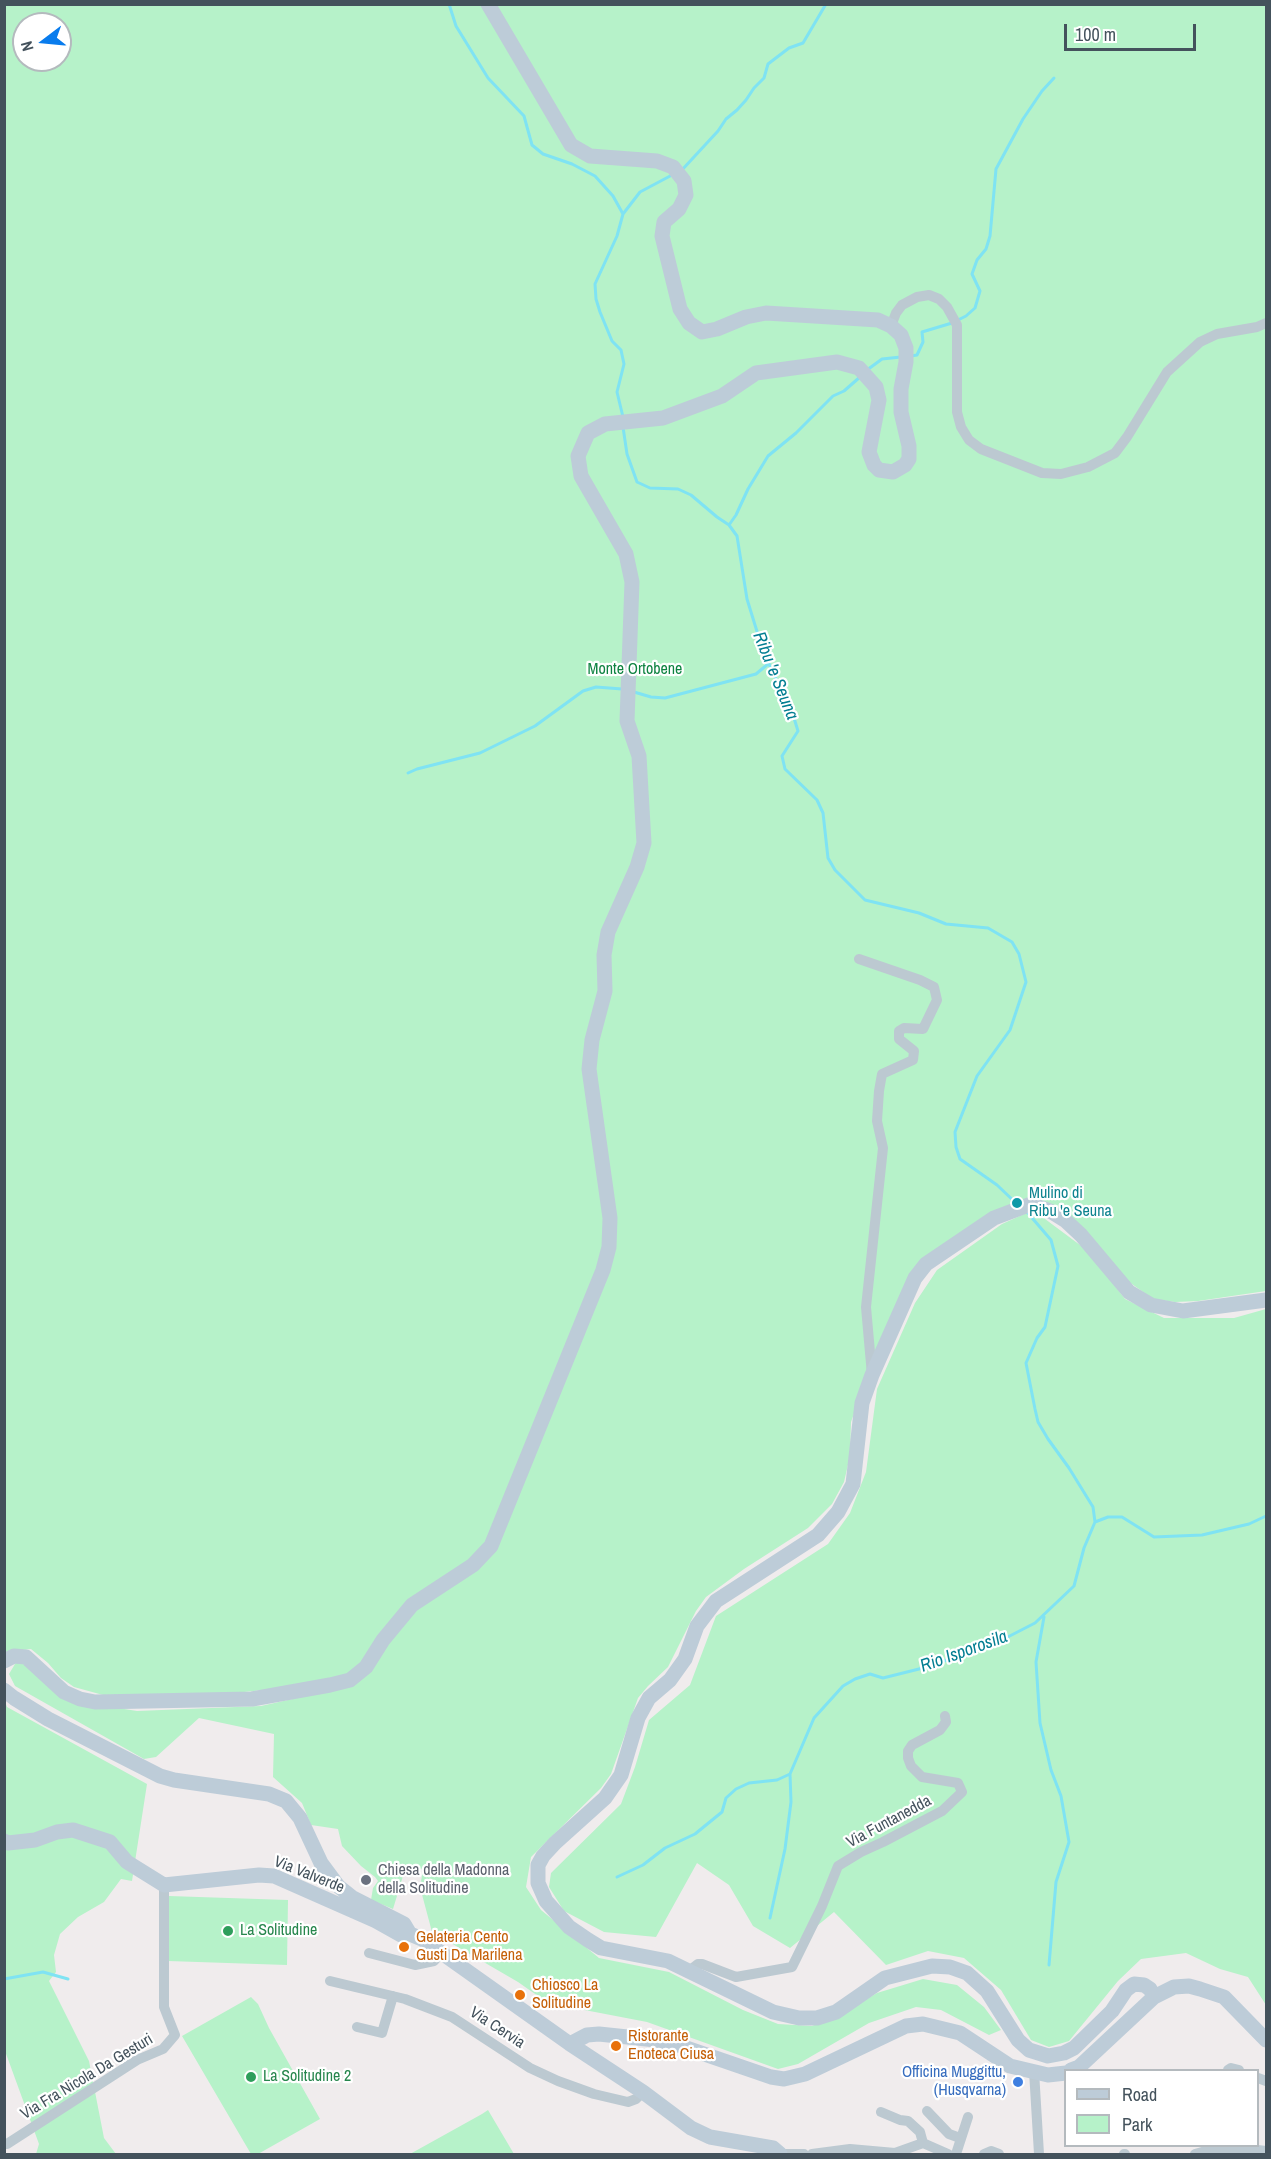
<!DOCTYPE html>
<style>
body{margin:0}
#map{position:relative;width:1271px;height:2159px;overflow:hidden;background:#f0eced;font-family:"Archivo Narrow",sans-serif}
canvas{display:block}
.frame{position:absolute;inset:0;border:6px solid #44525c;pointer-events:none}
.legend{position:absolute;left:1064px;top:2069px;width:195px;height:78px;box-sizing:border-box;background:#fff;border:2px solid #b4babe;margin:0;padding:8px 10px;list-style:none;font-size:18px;color:#44525c}
.legend li{display:flex;align-items:center;gap:12px;height:30px}
.legend b{width:30px;border:2px solid #b4babe}
.north{position:absolute;left:12px;top:12px;width:60px;height:60px;box-sizing:border-box;background:#fff;border:2px solid #b4babe;border-radius:50%;rotate:254deg;font-size:16px;font-weight:700;line-height:24px;text-align:center;color:#44525c}
.north::after{content:'';display:block;margin:auto;width:21px;height:27px;background:#097ced;clip-path:polygon(50% 0,100% 100%,50% 72%,0 100%)}
.scale{position:absolute;left:1064px;top:24px;width:132px;height:27px;box-sizing:border-box;border:3px solid #44525c;border-top:0;padding-left:8px;font-size:18px;line-height:21px;white-space:nowrap;color:#44525c;-webkit-text-stroke:4px #fff;paint-order:stroke}
</style>
<div id="map">
<canvas width="1271" height="2159"></canvas>
<div class="frame"></div>
<ul class="legend">
<li><b style="height:8px;background:#bdccd8"></b>Road</li>
<li><b style="height:16px;background:#b6f2c9"></b>Park</li>
</ul>
<div class="north">N</div>
<div class="scale">100 m</div>
</div>
<script>
const context = document.querySelector('canvas').getContext('2d');
context.lineJoin = 'round';
function paint(path, color) { context.fillStyle = color; context.fill(path, 'evenodd'); }
const toPath = rows => new Path2D(rows.map(r => 'M' + r).join(''));
function strokePath(path, color, width, dash) { context.strokeStyle = color; context.lineWidth = width; context.lineCap = dash ? 'butt' : 'round'; context.setLineDash(dash || []); context.stroke(path); }
function drawText(font, color, halo, rows, align = 'center') {
  context.font = font + ' "Archivo Narrow",sans-serif'; context.lineWidth = 4.5; context.setLineDash([]); context.textBaseline = 'middle'; context.strokeStyle = halo; context.fillStyle = color; for (const [text, x, y, turn = 0] of rows) {
    context.save(); context.translate(x, y); context.rotate((+turn || 0) * Math.PI / 180); context.textAlign = isNaN(turn) ? turn : align; if (halo) context.strokeText(text, 0, 0); context.fillText(text, 0, 0); context.restore();
  }
}
const green = toPath([
 [5,5,1266,5,1266,1291,1198,1301,1175,1302,1153,1299,1122,1277,1041,1201,943,1245,872,1363,851,1422,850,1456,844,1482,832,1504,808,1528,744,1569,706,1597,696,1611,668,1667,648,1686,638,1698,611,1774,601,1788,531,1857,526,1887,541,1910,599,1958,669,1972,743,2010,778,2024,812,2026,839,2015,877,1993,923,1979,957,1985,984,2007,1001,2030,989,2035,941,2010,916,2007,869,2023,798,2064,778,2069,647,2022,548,2003,518,1982,432,1932,420,1887,423,1870,410,1864,403,1876,393,1909,371,1900,373,1888,378,1881,375,1877,361,1866,342,1846,338,1829,311,1825,302,1803,273,1777,274,1734,199,1718,156,1757,144,1759,15,1686,9,1674,18,1659,67,1700,137,1711,261,1706,337,1689,272,1689,226,1694,103,1695,74,1687,61,1678,48,1663,31,1649,14,1651,5,1657],
 [24,24,60,24,60,60,24,60],
 [1033,1210,1088,1251,1125,1299,1164,1318,1234,1318,1266,1309,1266,2005,1248,1977,1220,1969,1186,1953,1141,1959,1118,1981,1069,2041,1049,2047,1031,2040,1001,1990,964,1958,928,1951,886,1965,834,1912,790,1948,753,1926,729,1885,697,1863,656,1937,604,1932,564,1911,549,1887,551,1873,621,1804,635,1767,649,1720,690,1685,716,1616,828,1544,850,1513,866,1472,877,1389,915,1303,937,1270,1002,1224],
 [4,1699,7,1707,147,1784,132,1881,121,1879,104,1902,78,1917,60,1934,54,1955,56,1972,49,1981,89,2061,104,2138,116,2154,36,2154,39,2144,5,2051],
 [169,1896,288,1900,287,1965,168,1961],
 [251,1997,258,2004,269,2028,320,2119,258,2154,251,2154,182,2036],
 [488,2110,514,2154,410,2154,482,2114]
]);
const stream = toPath([
 [449,4,456,26,488,78,524,116,532,145,543,154,572,164,595,176,613,196,623,214,617,236,595,284,596,299,600,312,612,341,621,350,624,364,617,392,623,417],
 [681,171,718,131,726,119,737,110,746,100,754,88,764,78,768,64,789,48,803,43,826,4],
 [623,214,640,192,672,175],
 [958,320,966,316,975,308,980,291,972,274,977,260,986,249,990,236,996,169,1023,119,1042,91,1054,78],
 [911,356,917,355,923,342,922,332,952,323],
 [867,370,882,359,901,357],
 [623,427,627,454,637,482,650,488,678,489,691,495,717,517,729,525,737,536,747,599,763,651,794,718,798,731,782,756,785,769,817,800,823,813,828,858,835,870,865,900,919,913,946,924,988,928,1012,942,1019,954,1026,982,1010,1030,977,1076,955,1132,956,1147,960,1159,997,1185,1017,1204],
 [729,525,736,515,748,489,768,456,796,433,833,396,844,391,860,377],
 [634,692,651,697,665,698,756,674,768,664],
 [408,773,417,769,480,753,535,726,583,691,596,687,622,689],
 [1027,1212,1051,1240,1058,1266,1045,1327,1037,1338,1026,1363,1035,1409,1038,1422,1048,1439,1069,1468,1093,1507,1095,1522],
 [1044,1617,1036,1662,1040,1723,1051,1770,1061,1796,1069,1842,1056,1882,1049,1965],
 [617,1877,643,1865,665,1848,695,1834,722,1812,726,1798,736,1789,749,1783,777,1780,790,1774],
 [770,1918,785,1849,791,1802,790,1774,814,1718,843,1686,855,1679,870,1674,883,1678,927,1667,998,1642,1035,1623,1074,1586,1084,1548,1095,1522,1108,1517,1122,1517,1154,1537,1202,1535,1249,1524,1266,1516],
 [4,1979,43,1972,68,1979]
]);
const street = toPath([
 [891,326,896,313,902,305,917,297,929,295,939,299,947,307,957,325,957,412,961,427,969,440,981,449,1042,473,1061,474,1088,467,1115,453,1127,437,1167,372,1200,342,1217,334,1257,327,1266,323],
 [859,959,920,980,934,987,937,1000,923,1029,904,1028,899,1031,899,1039,914,1051,913,1060,882,1074,879,1091,877,1121,883,1148,866,1307,872,1375],
 [369,1953,415,1965,434,1961,442,1952],
 [689,1971,698,1964,702,1964,736,1977,792,1967,822,1906,838,1866,861,1852,883,1842,942,1811,962,1792,958,1783,922,1777,911,1766,908,1758,908,1751,912,1745,940,1730,946,1722,945,1716],
 [330,1981,405,1999,452,2017,530,2068,558,2081,594,2094,628,2102,636,2099,643,2092],
 [357,2027,382,2033,393,1996],
 [1228,2070,1231,2068,1239,2070],
 [1034,2071,1039,2154],
 [1258,2078,1266,2081],
 [927,2111,949,2134,960,2138],
 [881,2112,900,2120,908,2121,920,2132,923,2143,948,2154],
 [4,2143,7,2144,137,2060,163,2049,175,2035,164,2007,164,1885],
 [783,2154,804,2154],
 [812,2154,850,2149,895,2153,923,2143],
 [956,2154,968,2117],
 [984,2154,991,2151,999,2154],
 [1124,2154,1125,2154],
 [1195,2154,1216,2148,1241,2148,1266,2151]
]);
const secondary = toPath([
 [4,1661,14,1656,26,1657,64,1692,80,1699,95,1702,252,1699,330,1685,350,1680,366,1667,383,1640,412,1605,473,1565,491,1546,603,1270,609,1247,610,1218,589,1069,592,1040,605,991,604,955,608,932,637,867,644,843,639,756,627,721,632,582,626,554,581,476,578,456,588,433,605,424,663,418,722,396,756,373,837,362,859,368,876,387,879,400,869,452,874,465,879,470,893,472,905,465,909,459,909,446,901,412,901,389,906,362,906,348,901,335,891,326,878,320,766,313,746,317,717,329,702,332,689,323,680,309,662,236,664,222,679,209,686,195,684,181,673,167,657,161,590,156,571,145,488,4],
 [4,1690,14,1698,48,1719,160,1776,174,1780,269,1794,286,1801,300,1818,321,1863,338,1886,353,1898,404,1924,410,1934],
 [4,1841,8,1843,35,1840,57,1832,73,1830,110,1842,127,1862,164,1885,259,1875,274,1876,376,1921,401,1935,410,1934,422,1939,570,2044,643,2092,691,2128,710,2137,773,2148,780,2154],
 [1154,1997,1150,1989,1144,1985,1134,1984,1126,1990,1112,2011,1074,2048,1064,2053,1048,2056,1029,2050,1018,2040,987,1991,967,1973,950,1967,932,1966,885,1978,836,2012,817,2018,799,2018,773,2012,668,1961,601,1948,588,1940,569,1927,546,1901,538,1883,538,1865,543,1856,555,1843,605,1798,621,1775,638,1718,649,1698,670,1680,685,1659,697,1626,716,1601,818,1535,838,1512,853,1484,862,1403,872,1375,915,1278,926,1264,994,1218,1031,1204,1050,1211,1066,1221,1081,1235,1129,1292,1151,1305,1183,1311,1266,1300],
 [570,2044,587,2035,599,2034,656,2040,675,2044,771,2077,784,2079,805,2074,906,2026,923,2024,960,2033,1010,2066,1048,2075,1066,2073],
 [1071,2070,1079,2067,1154,1997,1174,1987,1189,1986,1200,1989,1224,1997,1266,2040]
]);
const markers = [
 [1017,1203,6,"#0f9aa8"],
 [366,1880,6,"#6b7280"],
 [228,1931,6,"#2e9e5b"],
 [404,1947,6,"#e8710a"],
 [520,1995,6,"#e8710a"],
 [616,2046,6,"#e8710a"],
 [251,2077,6,"#2e9e5b"],
 [1018,2082,6,"#3f7fe0"]
];
const parkNames = [
 ["Monte Ortobene",635,670]
];
const cultureNames = [
 ["Mulino di",1029,1194],
 ["Ribu 'e Seuna",1029,1212]
];
const streetNames = [
 ["Via Funtanedda",889,1822,-28],
 ["Via Valverde",309,1875,22],
 ["Via Cervia",497,2028,33],
 ["Via Fra Nicola Da Gesturi",87,2077,-31]
];
const worshipNames = [
 ["Chiesa della Madonna",378,1871],
 ["della Solitudine",378,1889]
];
const leisureNames = [
 ["La Solitudine",240,1931],
 ["La Solitudine 2",263,2077]
];
const foodNames = [
 ["Gelateria Cento",416,1938],
 ["Gusti Da Marilena",416,1956],
 ["Chiosco La",532,1986],
 ["Solitudine",532,2004],
 ["Ristorante",628,2037],
 ["Enoteca Ciusa",628,2055]
];
const shopNames = [
 ["Officina Muggittu,",1006,2073],
 ["(Husqvarna)",1006,2091]
];
const waterNames = [
 ["Ribu 'e Seuna",775,676,68],
 ["Rio Isporosila",964,1652,-20]
];
paint(green, '#b6f2c9');
strokePath(stream, '#7fe3f3', 3);
strokePath(street, '#bcc9d1', 10);
strokePath(secondary, '#bdccd8', 15);
for (const [x, y, r, color] of markers) { const dot = new Path2D(); dot.arc(x, y, r, 0, 2 * Math.PI); context.fillStyle = color; context.fill(dot); strokePath(dot, '#fff', 2); }
drawText('16px', '#0e8341', '#fff', parkNames);
drawText('16px', '#0d838f', '#fff', cultureNames, 'left');
drawText('16px', '#44525c', '#fff', streetNames);
drawText('16px', '#5b616d', '#fff', worshipNames, 'left');
drawText('16px', '#27864d', '#fff', leisureNames, 'left');
drawText('16px', '#c56008', '#fff', foodNames, 'left');
drawText('16px', '#366cbe', '#fff', shopNames, 'right');
drawText('italic 18px', '#037e92', '#fff', waterNames);
</script>
